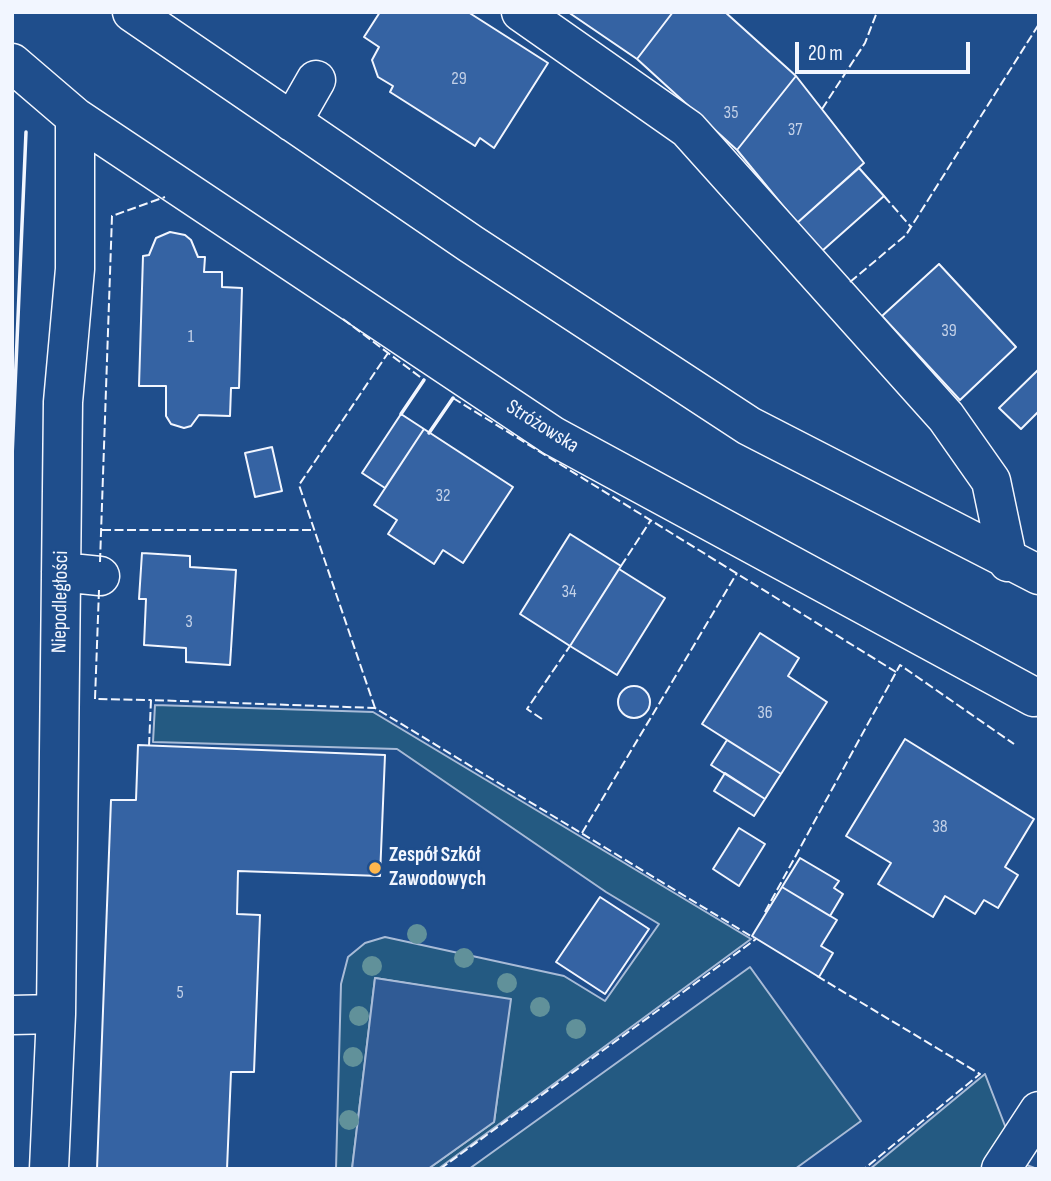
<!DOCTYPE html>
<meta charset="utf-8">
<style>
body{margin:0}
#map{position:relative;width:1051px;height:1181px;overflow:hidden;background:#1f4e8c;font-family:"Sofia Sans Condensed",sans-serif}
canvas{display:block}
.frame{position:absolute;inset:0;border:14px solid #f2f6ff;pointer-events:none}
.scale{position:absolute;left:795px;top:42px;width:175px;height:32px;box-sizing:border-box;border:4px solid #f2f6ff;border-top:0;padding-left:9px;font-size:21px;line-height:24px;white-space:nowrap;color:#f2f6ff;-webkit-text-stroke:5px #1f4e8c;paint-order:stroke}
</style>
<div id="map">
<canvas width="1051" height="1181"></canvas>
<div class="frame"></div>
<div class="scale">20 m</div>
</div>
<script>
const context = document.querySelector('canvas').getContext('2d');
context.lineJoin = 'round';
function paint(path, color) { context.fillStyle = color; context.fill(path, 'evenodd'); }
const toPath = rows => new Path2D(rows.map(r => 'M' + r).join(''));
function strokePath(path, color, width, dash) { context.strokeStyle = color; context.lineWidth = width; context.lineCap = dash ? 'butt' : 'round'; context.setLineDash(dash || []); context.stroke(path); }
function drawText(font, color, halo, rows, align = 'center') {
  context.font = font + ' "Sofia Sans Condensed",sans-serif'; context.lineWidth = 5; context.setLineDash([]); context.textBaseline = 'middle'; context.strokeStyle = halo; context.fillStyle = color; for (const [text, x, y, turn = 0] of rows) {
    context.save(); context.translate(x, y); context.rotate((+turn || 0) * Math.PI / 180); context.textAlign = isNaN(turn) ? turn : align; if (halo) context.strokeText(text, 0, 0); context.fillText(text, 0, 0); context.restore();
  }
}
const green = toPath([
 [155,705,373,712,751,939,438,1169,428,1169,494,1122,510,1000,375,978,352,1169,336,1169,341,984,348,957,365,943,385,937,564,976,605,1001,659,924,606,892,397,749,153,742,155,705],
 [750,967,861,1121,795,1169,469,1169,750,967],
 [985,1074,1019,1162,1037,1169,870,1169,985,1074]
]);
const parking = toPath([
 [375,978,511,999,494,1122,428,1169,352,1169,375,978]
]);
const building = toPath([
 [380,12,468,12,548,63,494,148,480,138,475,146,390,92,393,86,378,77,372,60,379,47,364,37,380,12],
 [568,12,673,12,637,59,568,12],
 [673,12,725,12,796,76,737,150,637,59,673,12],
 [796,76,864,163,797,223,737,150,796,76],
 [859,168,884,196,822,251,797,223,859,168],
 [170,232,185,235,191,240,198,257,205,257,204,272,222,272,222,287,242,288,239,388,231,388,230,416,199,415,191,426,184,428,171,424,166,416,166,386,139,386,143,256,149,255,156,238,170,232],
 [939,264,1016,347,960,400,882,316,939,264],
 [1038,370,1039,411,1021,429,999,408,1038,370],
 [401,414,424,429,385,488,362,473,401,414],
 [424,429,513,487,463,563,443,550,434,564,388,534,397,520,374,505,424,429],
 [272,447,282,491,255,497,245,453,272,447],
 [570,534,621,566,570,646,520,614,570,534],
 [142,553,190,556,190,567,236,570,230,665,186,662,186,648,144,645,146,599,139,599,142,553],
 [619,569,665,598,617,675,570,646,619,569],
 [760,633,799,658,788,676,827,702,781,774,702,724,760,633],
 '618 702a16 16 0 1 1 32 0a16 16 0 1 1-32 0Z',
 [905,739,1034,819,1005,867,1018,875,998,908,984,900,975,914,945,896,933,917,878,884,891,863,846,836,905,739],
 [727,740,781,774,765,799,711,765,727,740],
 [138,745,385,755,380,876,238,871,237,914,260,915,254,1072,231,1072,227,1169,97,1169,111,800,136,800,138,745],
 [725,773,765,799,754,816,714,791,725,773],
 [739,828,765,844,739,886,713,869,739,828],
 [800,858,839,881,834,888,843,894,830,916,782,887,800,858],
 [782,887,837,920,821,946,833,953,819,977,752,936,782,887],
 [600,897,649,929,605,994,556,962,600,897]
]);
const minor = toPath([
 [132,12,471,244,749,426,1039,575],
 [521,12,688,129,946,417,991,481,1008,562],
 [12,63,75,117,553,436,1034,697],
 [292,122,316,80],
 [61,572,100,576],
 [12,1015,56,1014],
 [49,1169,56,1014,63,402,75,269,75,117],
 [1001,1169,1039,1111]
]);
const fence = toPath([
 [822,109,865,43,877,12],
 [884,196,911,227],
 [850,282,906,235,1039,24],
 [343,319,424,380],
 [453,398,896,672],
 [102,530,314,530],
 [100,562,112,216,165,197],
 [621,566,651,520],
 [99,590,95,699,151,700],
 [375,708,299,485,388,353],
 [542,719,527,709,570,646],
 [149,746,151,700,375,708,754,938],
 [582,833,737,573],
 [765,912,900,665,1014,744],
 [817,976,980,1074,864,1169],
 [440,1169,756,939]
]);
const wall = toPath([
 [401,414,424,380],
 [429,433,453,398],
 [12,457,26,132]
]);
const trees = [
 [417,934],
 [464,958],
 [372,966],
 [507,983],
 [540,1007],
 [359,1016],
 [576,1029],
 [353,1057],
 [349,1120]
];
const markers = [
 [375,868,7,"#ffb74d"]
];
const numberNames = [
 ["29",459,79],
 ["35",731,113],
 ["37",795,130],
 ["39",949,331],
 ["1",191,337],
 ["32",443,496],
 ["34",569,592],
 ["3",189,622],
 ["36",765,713],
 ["38",940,827],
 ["5",180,993]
];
const streetNames = [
 ["Stróżowska",542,427,32],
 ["Niepodległości",61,602,-89]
];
const poiNames = [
 ["Zespół Szkół",389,856],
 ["Zawodowych",389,880]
];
paint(green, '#245a82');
strokePath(green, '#a8bbd7', 2);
paint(parking, '#305b95');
strokePath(parking, '#a8bbd7', 2);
paint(building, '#3563a3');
strokePath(building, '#f2f6ff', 2);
strokePath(minor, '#f2f6ff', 41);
strokePath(minor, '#1f4e8c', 38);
strokePath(fence, '#f2f6ff', 2, [9, 3.5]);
strokePath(wall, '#f2f6ff', 3.5);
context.fillStyle = '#61919a';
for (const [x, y] of trees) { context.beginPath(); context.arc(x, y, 10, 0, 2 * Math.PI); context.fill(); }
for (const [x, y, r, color] of markers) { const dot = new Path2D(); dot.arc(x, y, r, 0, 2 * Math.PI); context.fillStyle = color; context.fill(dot); strokePath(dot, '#1f4e8c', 2.5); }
drawText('18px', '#c3d1e8', null, numberNames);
drawText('21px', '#f2f6ff', '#1f4e8c', streetNames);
drawText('bold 21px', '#f2f6ff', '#1f4e8c', poiNames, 'left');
</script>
